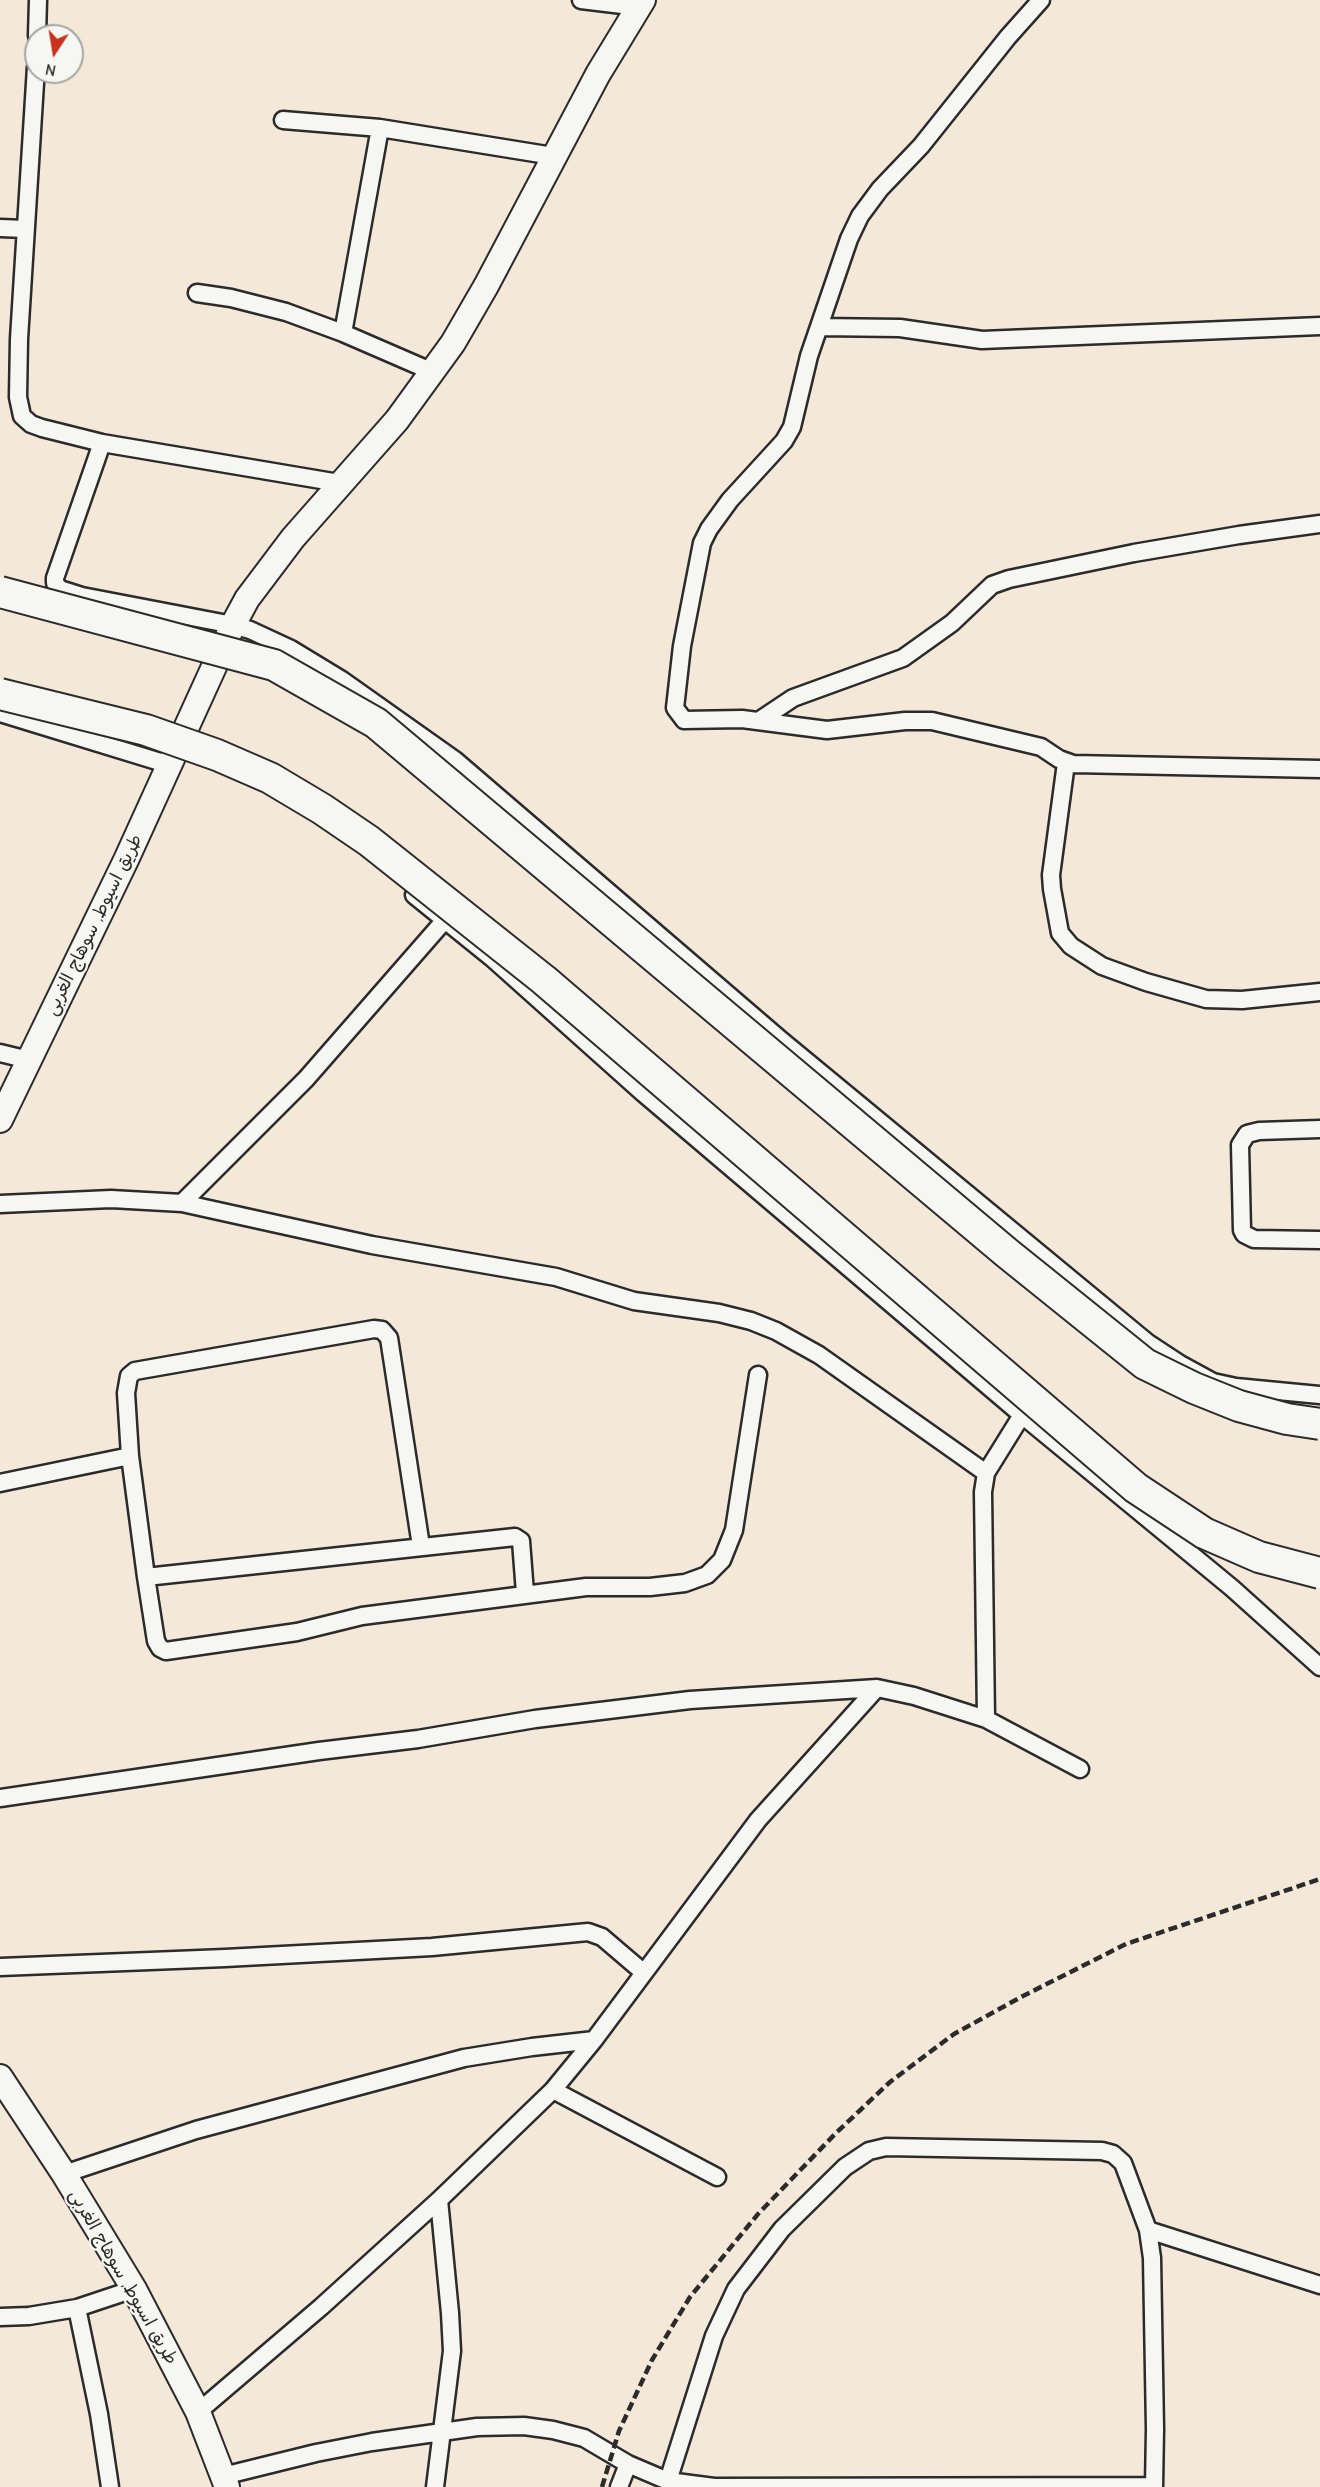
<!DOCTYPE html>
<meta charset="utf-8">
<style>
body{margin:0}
#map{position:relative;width:1320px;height:2487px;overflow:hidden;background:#f4e8d9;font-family:"Comic Neue",sans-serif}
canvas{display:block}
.north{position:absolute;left:24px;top:24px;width:60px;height:60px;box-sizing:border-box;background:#f6f6f2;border:2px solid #a5a5a2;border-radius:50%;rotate:192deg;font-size:16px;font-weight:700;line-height:24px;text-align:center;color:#2b2b2b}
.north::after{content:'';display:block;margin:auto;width:21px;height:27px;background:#c8321e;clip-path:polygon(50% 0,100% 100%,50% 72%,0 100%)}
</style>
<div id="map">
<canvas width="1320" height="2487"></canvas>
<div class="north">N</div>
</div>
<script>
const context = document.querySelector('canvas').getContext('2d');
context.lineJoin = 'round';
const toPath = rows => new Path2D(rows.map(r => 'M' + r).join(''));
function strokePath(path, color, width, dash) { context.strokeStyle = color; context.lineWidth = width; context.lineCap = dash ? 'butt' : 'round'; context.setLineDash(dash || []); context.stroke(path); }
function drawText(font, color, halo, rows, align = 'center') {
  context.font = font + ' "Comic Neue","Playpen Sans Arabic",sans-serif'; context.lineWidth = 4.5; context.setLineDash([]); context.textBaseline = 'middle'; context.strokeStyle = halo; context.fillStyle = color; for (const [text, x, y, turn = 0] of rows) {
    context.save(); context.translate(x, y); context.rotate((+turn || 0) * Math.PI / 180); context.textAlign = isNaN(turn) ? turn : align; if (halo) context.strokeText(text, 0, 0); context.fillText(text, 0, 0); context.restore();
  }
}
const street = toPath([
 [581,0,639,7],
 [1041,0,1008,37,921,146,880,189,860,216,849,239,809,356,792,427,784,441,730,500,709,529,702,543,682,646,675,708,684,720,742,719,827,730,905,721,932,721,1041,747,1059,759,1073,764,1320,769],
 [37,36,38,0],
 [36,67,19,339,18,397,22,416,31,424,42,428,102,443,339,483],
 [283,120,380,128,553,156],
 [0,228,25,229],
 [197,293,231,298,286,312,343,333,433,372],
 [819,327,900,328,982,340,1320,326],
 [343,333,380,128],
 [102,443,55,578,55,583,60,589,82,596,233,625,250,630,291,649,342,680,455,760,781,1040,1148,1343,1180,1364,1213,1382,1236,1387,1320,1395],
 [0,713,170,765],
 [760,720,793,698,903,658,952,623,992,585,1009,579,1134,553,1239,535,1320,524],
 [1066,763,1051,875,1052,889,1060,933,1071,946,1102,966,1146,982,1206,999,1242,1000,1320,992],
 [414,895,492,958,643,1093,1022,1415],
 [0,1053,29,1060],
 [1320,1129,1259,1131,1247,1134,1240,1145,1242,1230,1244,1234,1254,1239,1320,1240],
 [182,1203,306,1079,444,921],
 [0,1204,111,1199,182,1203,372,1245,556,1277,634,1301,719,1313,751,1321,776,1331,819,1355,986,1473],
 [0,1483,130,1456],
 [421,1546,389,1338,382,1330,374,1329,135,1371,129,1376,126,1393,130,1456,146,1577,156,1641,160,1648,166,1651,297,1632,362,1616,586,1587,650,1587,685,1583,707,1575,722,1560,734,1530,758,1375],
 [146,1577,515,1537,521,1541,525,1593],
 [986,1719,983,1492,986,1473,1022,1415,1232,1588,1320,1667],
 [0,1798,319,1751,418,1739,535,1719,690,1700,877,1688],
 [0,1967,225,1958,432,1947,588,1932,602,1937,643,1972],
 [553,2090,717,2177],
 [64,2174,196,2130,464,2058,532,2047,594,2040],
 [1148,2230,1320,2285],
 [77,2308,99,2414,110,2487],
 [0,2317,29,2316,77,2308,134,2289],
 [198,2412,321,2307,439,2200,553,2090,594,2040,758,1820,877,1688,914,1696,986,1719,1080,1769],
 [223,2476,316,2453,372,2442,477,2427,524,2426,553,2430,584,2438,628,2464,668,2481],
 [435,2487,452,2351,450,2313,439,2200],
 [619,2487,628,2464],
 [1154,2487,1155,2429,1152,2258,1148,2230,1123,2163,1113,2154,1102,2151,886,2147,869,2151,845,2167,782,2229,736,2289,714,2336,668,2481,714,2487,1154,2486]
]);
const secondary = toPath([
 [0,1120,126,860,233,625,247,599,293,538,397,420,453,343,486,286,598,74,643,0],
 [0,2077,64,2174,134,2289,198,2412,227,2487]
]);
const rail = toPath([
 [602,2487,619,2431,652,2360,690,2297,758,2214,836,2133,890,2082,954,2034,1023,1996,1126,1944,1320,1879]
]);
const highwayBridge = toPath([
 [0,592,274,665,376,723,1007,1253,1145,1364,1194,1388,1239,1406,1287,1419,1320,1424],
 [0,694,146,730,217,755,270,778,322,809,369,841,544,980,1136,1488,1204,1533,1259,1557,1320,1573]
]);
const streetNames = [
 ["طريق اسيوط, سوهاج الغربى",94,925,-64],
 ["طريق اسيوط, سوهاج الغربى",123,2277,60]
];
strokePath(street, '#2b2b2b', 21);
strokePath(secondary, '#2b2b2b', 28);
strokePath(street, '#f6f6f2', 16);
strokePath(secondary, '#f6f6f2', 24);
strokePath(rail, '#2b2b2b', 4.5, [9, 4.5]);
strokePath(highwayBridge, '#2b2b2b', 34, []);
strokePath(highwayBridge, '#f6f6f2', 30);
drawText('18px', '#2b2b2b', '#f6f6f2', streetNames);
</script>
